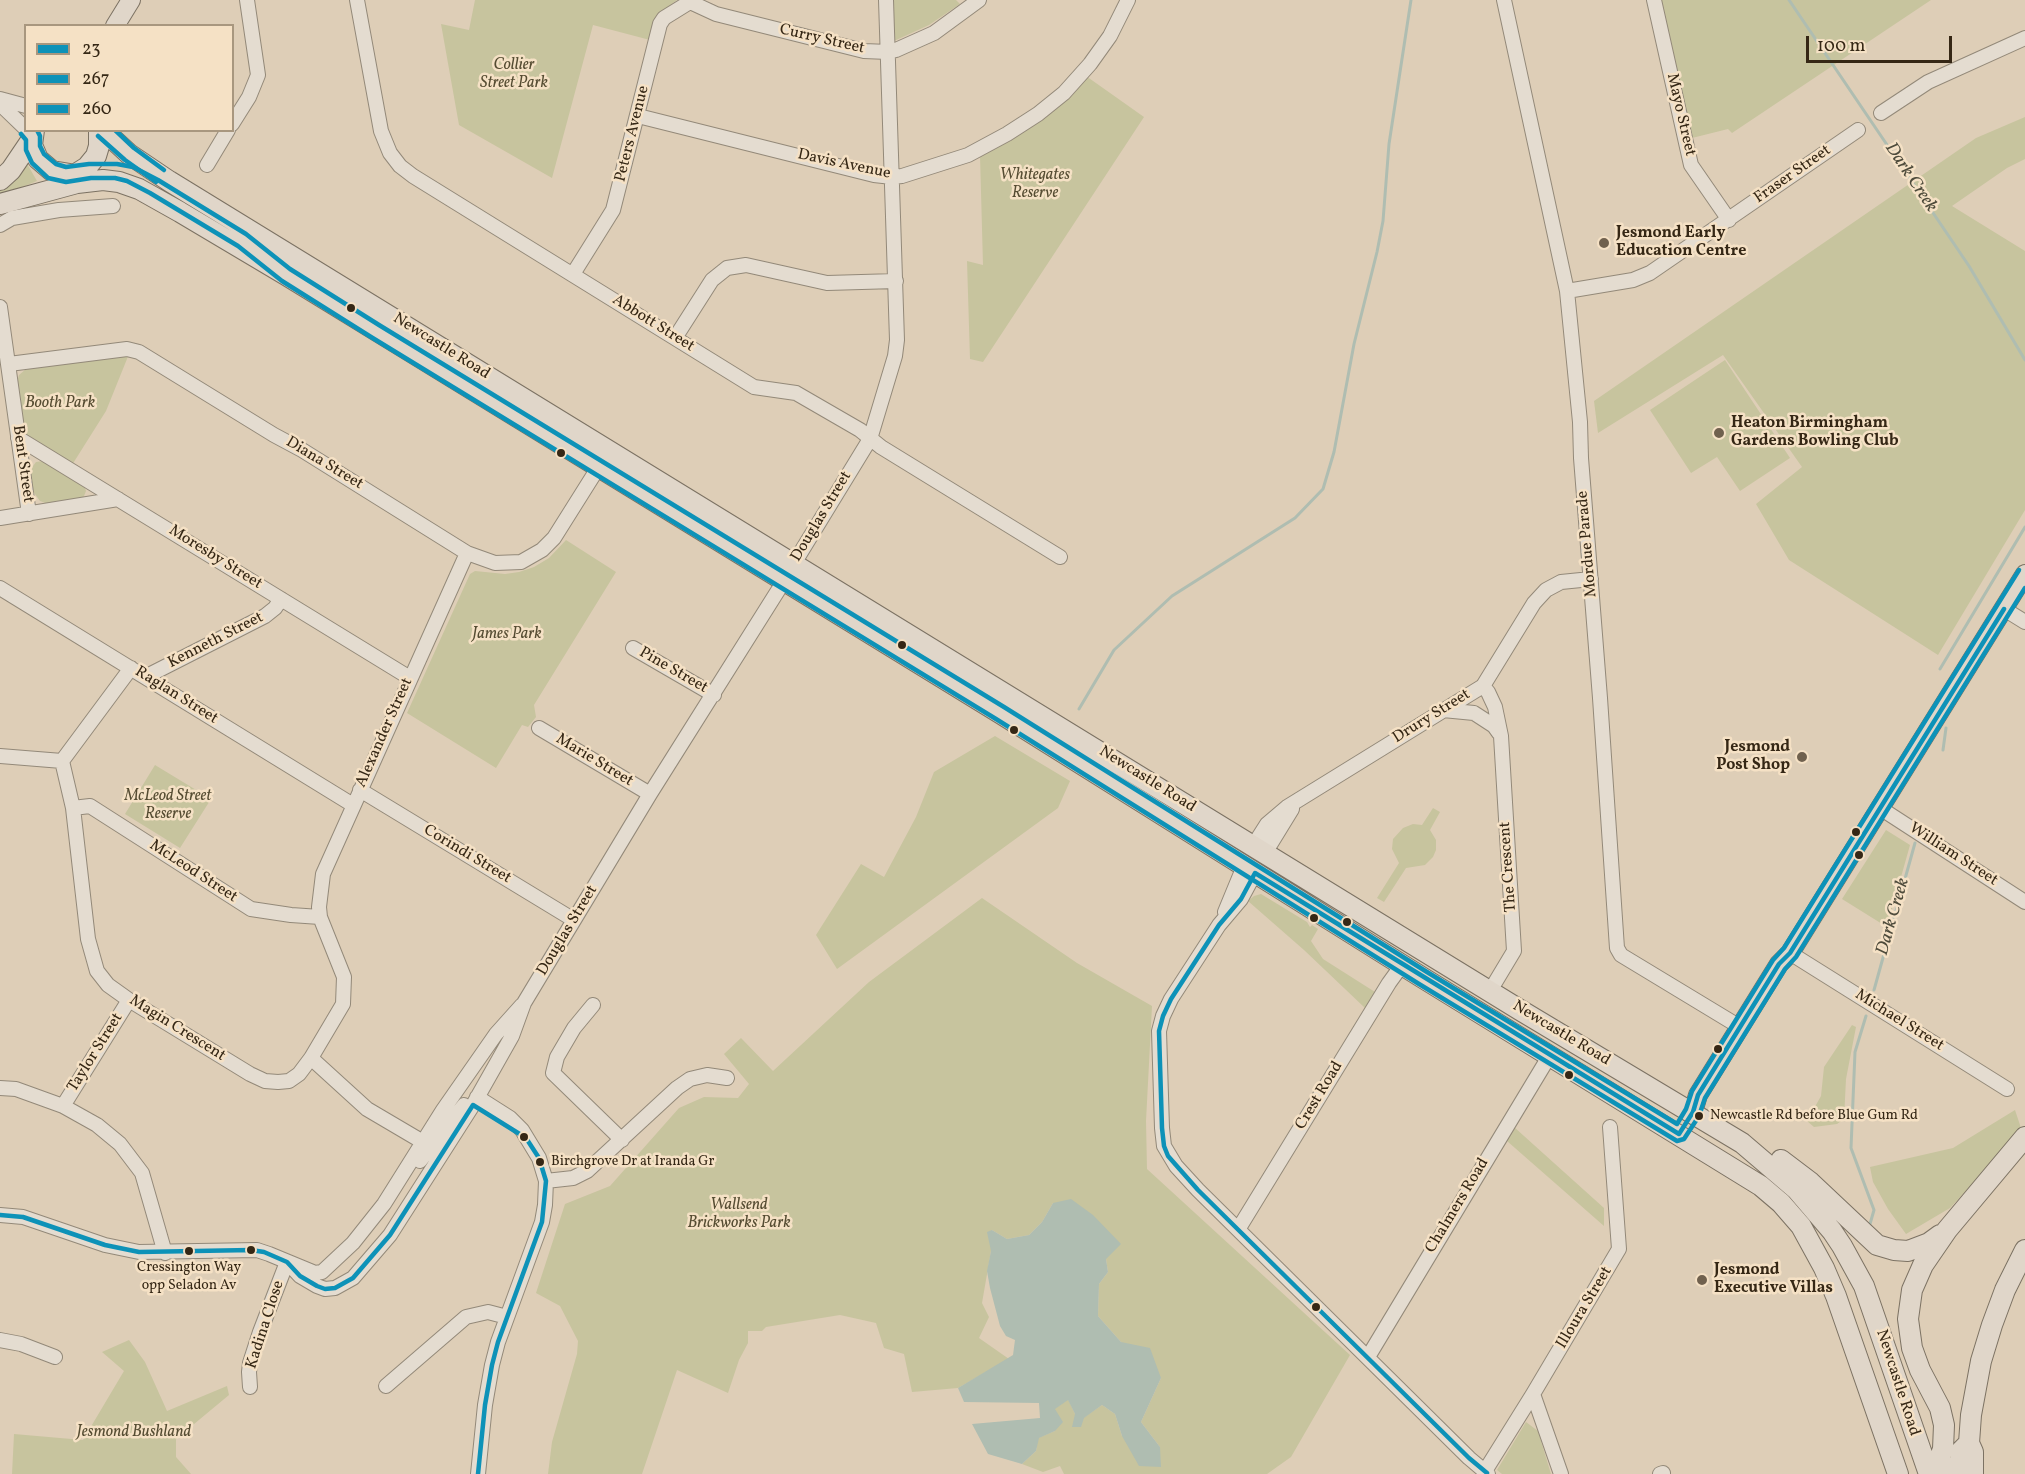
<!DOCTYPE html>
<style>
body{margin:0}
#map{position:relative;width:2025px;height:1474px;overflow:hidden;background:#deceb7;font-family:Vollkorn,serif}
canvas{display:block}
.legend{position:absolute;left:24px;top:24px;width:210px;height:108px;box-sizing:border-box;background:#f5e1c5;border:2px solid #a8977f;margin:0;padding:8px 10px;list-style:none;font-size:18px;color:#352715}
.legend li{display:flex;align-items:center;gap:12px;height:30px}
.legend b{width:30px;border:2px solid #a8977f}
.scale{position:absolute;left:1806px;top:36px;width:146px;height:27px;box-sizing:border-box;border:3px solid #352715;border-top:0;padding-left:8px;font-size:18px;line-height:21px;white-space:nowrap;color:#352715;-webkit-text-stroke:4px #f5e1c5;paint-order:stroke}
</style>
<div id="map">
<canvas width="2025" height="1474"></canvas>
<ul class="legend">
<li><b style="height:8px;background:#0d92b8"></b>23</li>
<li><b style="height:8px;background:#0d92b8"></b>267</li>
<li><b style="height:8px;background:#0d92b8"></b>260</li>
</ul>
<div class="scale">100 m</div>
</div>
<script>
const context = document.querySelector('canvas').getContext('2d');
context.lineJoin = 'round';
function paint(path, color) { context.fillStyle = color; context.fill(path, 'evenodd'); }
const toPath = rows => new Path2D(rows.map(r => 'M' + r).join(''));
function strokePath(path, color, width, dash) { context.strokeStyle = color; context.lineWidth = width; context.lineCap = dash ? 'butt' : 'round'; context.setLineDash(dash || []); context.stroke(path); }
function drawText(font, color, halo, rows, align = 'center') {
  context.font = font + ' Vollkorn,serif'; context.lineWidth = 5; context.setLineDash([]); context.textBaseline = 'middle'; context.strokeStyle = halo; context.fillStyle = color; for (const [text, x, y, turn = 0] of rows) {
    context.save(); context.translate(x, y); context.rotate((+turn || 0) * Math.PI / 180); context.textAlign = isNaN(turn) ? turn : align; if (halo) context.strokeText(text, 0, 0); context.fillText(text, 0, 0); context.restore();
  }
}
const green = toPath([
 [475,0,677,0,656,16,650,40,593,25,552,178,459,125,441,24,469,30],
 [893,0,956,0,960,4,929,25,894,41],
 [1660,0,1931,0,1732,133,1728,129,1692,138],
 [1086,76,1144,117,983,362,970,359,967,261,983,265,980,155],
 [2025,117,2025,159,2007,168,1952,206,2025,251,2025,510,1938,655,1789,560,1756,504,1802,467,1723,355,1598,433,1594,401,1976,138],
 [26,162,37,181,0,196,0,188],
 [129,354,106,411,72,465,35,443,27,435,22,426,16,385,19,375,26,369,35,366],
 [1725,360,1790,458,1740,491,1717,457,1691,473,1650,410],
 [43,461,84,485,86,491,84,496,82,499,48,504,40,501,32,490,30,470,36,462],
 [566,540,616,572,534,705,536,717,528,727,522,725,496,768,407,713,470,574,475,571,505,574,519,572,534,567,549,558],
 [995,736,1070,781,1058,808,837,969,816,935,861,864,884,877,916,817,934,772],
 [155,765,211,799,180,848,125,814],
 [1433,808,1440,812,1430,830,1436,840,1436,850,1433,857,1425,865,1406,868,1384,902,1377,898,1399,863,1392,849,1393,839,1403,828,1413,824,1422,825],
 [1886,830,1910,845,1887,927,1842,899],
 [1261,894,1307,922,1310,927,1312,925,1318,929,1311,941,1323,959,1375,992,1365,1008,1304,950,1248,901,1254,896],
 [982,898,1077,963,1152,1006,1146,1121,1147,1169,1350,1355,1291,1457,1267,1474,1064,1474,1060,1466,1043,1472,1022,1464,1036,1451,1038,1438,1055,1431,1055,1408,1068,1399,1075,1414,1083,1418,1102,1405,1115,1414,1122,1436,1160,1447,1141,1422,1161,1378,1121,1342,1098,1316,1099,1284,1108,1272,1106,1259,1053,1203,1042,1222,1029,1235,1007,1239,992,1230,991,1251,982,1303,989,1317,979,1338,1009,1359,958,1388,912,1392,904,1354,884,1348,876,1323,840,1315,766,1327,762,1331,748,1331,748,1343,739,1360,728,1393,677,1370,642,1474,548,1474,552,1442,577,1354,578,1341,560,1306,536,1293,565,1204,610,1186,679,1108,704,1097,738,1098,749,1084,724,1054,741,1038,773,1071,869,982],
 [1852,1025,1856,1027,1846,1079,1844,1119,1837,1124,1814,1127,1807,1121,1821,1096,1824,1067],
 [2015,1110,2021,1128,1990,1165,1950,1208,1906,1234,1888,1209,1873,1182,1870,1167,1953,1148],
 [1514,1127,1604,1208,1604,1226,1507,1141],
 [129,1340,145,1362,167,1411,227,1386,229,1395,176,1439,176,1457,191,1474,12,1474,14,1434,83,1440,124,1371,102,1352],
 [1526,1422,1538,1431,1551,1474,1502,1474,1497,1470]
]);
const water = toPath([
 [1071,1199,1093,1215,1121,1244,1106,1259,1108,1272,1099,1284,1098,1316,1121,1342,1150,1348,1161,1378,1141,1422,1160,1447,1161,1467,1139,1466,1122,1436,1115,1414,1102,1405,1084,1418,1081,1427,1072,1427,1075,1414,1068,1400,1055,1409,1063,1422,1055,1431,1039,1438,1036,1451,1022,1464,988,1454,972,1424,1040,1418,1039,1403,964,1402,958,1388,1013,1355,1015,1340,1006,1336,1000,1326,990,1288,987,1271,991,1251,987,1232,992,1230,1007,1239,1029,1235,1042,1222,1053,1203]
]);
const stream = toPath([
 [1789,0,1969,266,2025,360],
 [1940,669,2025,527],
 [1079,709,1114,650,1172,596,1295,518,1323,489,1334,452,1354,344,1377,252,1383,221,1389,144,1411,0],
 [1943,750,1946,728],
 [1874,990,1915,843],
 [1866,1016,1855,1052,1851,1148,1874,1210,1870,1224]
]);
const minor = toPath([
 [357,0,381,131,390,153,400,166,413,176,754,387,796,393,860,430,881,447,1060,557],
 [1504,0,1567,291,1580,422,1581,458,1600,698,1617,948,1621,955,1740,1027],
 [1654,0,1691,165,1729,220],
 [690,2,716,14,864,51,888,52,896,50,934,33,979,0],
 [0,99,26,106],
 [0,104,26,129],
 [1881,113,1928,82,2025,38],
 [638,116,874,175,892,177,902,176,968,155,1007,134,1038,114,1064,93,1090,64,1110,36,1128,0],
 [232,124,249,97,258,75,247,0],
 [207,165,228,130],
 [0,225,12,218,59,210,113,206],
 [573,274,613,210,660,24,664,18,693,0],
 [1567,291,1633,280,1650,273,1858,130],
 [0,307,29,514],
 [675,338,712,280,727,268,746,265,827,283,896,281],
 [9,364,127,349,139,352,274,435,302,450,467,553,495,563,521,562,542,550,554,538,598,468],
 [18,438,410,678],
 [0,518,118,499],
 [793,565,870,439,895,356,897,340,886,0],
 [0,588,353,805],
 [2004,609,2025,622],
 [633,648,714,695],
 [145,677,265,616,275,608,281,599],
 [1483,686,1488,692,1495,707,1501,736,1514,951,1490,991],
 [1443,710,1474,713,1494,726,1499,733],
 [539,728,650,794],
 [0,756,62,761,131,668],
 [62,761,73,808,88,939,97,971,108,985,129,1000,250,1074,265,1081,278,1082,289,1081,299,1074,311,1058,343,1004,344,977,320,917,319,907,323,874,467,553],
 [360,790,574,920],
 [73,808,90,806,251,909,291,915,320,917],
 [1880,808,2025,902],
 [1253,846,1267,824,1287,807,1483,686,1534,603,1546,590,1561,582,1591,579],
 [1265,853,1292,809],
 [1255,873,1241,899,1219,925,1171,999,1163,1016,1159,1031,1162,1128,1164,1146,1176,1166,1198,1190,1469,1458,1488,1474],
 [1225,912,1244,866],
 [1790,953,2007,1089],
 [593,1005,574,1028,557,1057,553,1073,622,1140],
 [311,1058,367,1109,423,1142],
 [0,1088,16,1089,63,1106,97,1125,120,1144,142,1173,165,1253],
 [477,1097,510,1118,522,1130,539,1158,546,1181,545,1205,542,1222,498,1342,492,1365,485,1405,478,1474],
 [63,1106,129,1000],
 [420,1161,464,1105],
 [546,1181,573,1178,587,1171,677,1088,690,1079,707,1075,727,1078],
 [0,1215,23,1217,105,1245,139,1252,257,1250,269,1254,315,1273,322,1272,353,1243,384,1204,443,1110,496,1034,522,1005],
 [1239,1228,1389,983,1402,965],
 [287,1262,300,1276,317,1286,325,1289,335,1288,353,1278,390,1235,473,1105,512,1036,524,1003,650,794,784,581],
 [0,1340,21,1344,55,1357],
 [1368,1357,1550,1055],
 [386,1386,466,1317,488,1312,507,1317],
 [250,1387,249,1372,250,1363,260,1332,287,1262],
 [1533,1394,1561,1474],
 [1485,1471,1533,1394,1619,1249,1610,1127],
 [1660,1474,1663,1473]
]);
const major = toPath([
 [115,26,131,0],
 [1693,1112,1698,1095,1779,964,1790,953,2025,574]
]);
const highway = toPath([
 [34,130,32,145,38,159,52,171,70,174],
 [103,130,129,154,169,181,1520,1010,1742,1143,1797,1190,1832,1231,1842,1246,1864,1286,1929,1474],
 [79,172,87,167,96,156,99,146,99,130],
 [0,180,11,170,32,139],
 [0,204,77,183,103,180,119,182,139,189,180,212,286,275,1000,713,1423,978,1761,1186,1781,1203,1801,1226,1824,1268,1836,1296,1898,1474],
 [1781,1160,1810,1182,1877,1245,1894,1250,1908,1251,1929,1243,1940,1235],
 [1934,1474,1943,1449,1944,1425,1940,1408,1920,1370,1912,1348,1908,1319,1912,1290,1923,1265,1947,1230,2025,1137],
 [1947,1474,1957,1466,1961,1460,1961,1451,1969,1443],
 [1973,1474,1973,1452,1969,1443,1971,1415,1981,1361,1992,1325,2005,1290,2025,1250]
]);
const bus1 = toPath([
 [0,1215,23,1217,105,1245,139,1252,251,1250,264,1252,287,1262,300,1276,317,1286,325,1289,335,1288,353,1278,390,1235,473,1105,526,1138,539,1158,546,1181,542,1222,498,1342,492,1365,485,1405,478,1474],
 [1487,1473,1469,1458,1198,1190,1168,1156,1164,1146,1162,1128,1159,1031,1163,1016,1171,999,1219,925,1241,899,1255,873,1679,1134,1693,1112,1698,1095,1779,964,1790,953,2004,609]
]);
const bus2 = toPath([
 [21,134,26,140,26,150,32,163,48,178,66,182,91,178,115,178,127,181,150,193,238,246,282,281,371,337,996,719,1419,984,1677,1141,1684,1139,1699,1116,1705,1098,1785,969,1796,957,2025,588],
 [98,136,125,160,156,182]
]);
const bus3 = toPath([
 [37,130,40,136,40,146,44,154,56,164,66,167,89,164,117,164,133,167,158,180,246,234,290,269,379,325,1004,707,1427,972,1677,1124,1686,1109,1692,1091,1773,960,1784,948,2019,570],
 [115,130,134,148,164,170]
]);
const markers = [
 [1604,243,6,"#70614e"],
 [351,308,5,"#352715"],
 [1719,433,6,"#70614e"],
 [561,453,5,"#352715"],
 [902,645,5,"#352715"],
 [1014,730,5,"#352715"],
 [1802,757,6,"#70614e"],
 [1856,832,5,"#352715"],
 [1859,855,5,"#352715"],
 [1314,918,5,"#352715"],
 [1347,922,5,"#352715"],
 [1718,1049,5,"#352715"],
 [1569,1075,5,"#352715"],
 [1699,1116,5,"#352715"],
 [524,1137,5,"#352715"],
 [540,1162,5,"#352715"],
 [251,1250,5,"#352715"],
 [189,1251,5,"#352715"],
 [1702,1280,6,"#70614e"],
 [1316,1307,5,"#352715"]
];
const busNames = [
 ["Newcastle Rd before Blue Gum Rd",1710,1116],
 ["Birchgrove Dr at Iranda Gr",551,1162],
 ["Cressington Way",189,1268,"center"],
 ["opp Seladon Av",189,1286,"center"]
];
const streetNames = [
 ["Curry Street",822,40,13],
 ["Mayo Street",1680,115,77],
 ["Peters Avenue",633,134,-76],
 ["Davis Avenue",844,165,12],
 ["Fraser Street",1793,175,-35],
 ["Abbott Street",653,324,32],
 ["Newcastle Road",441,347,32],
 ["Bent Street",22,464,82],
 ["Diana Street",324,464,31],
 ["Douglas Street",822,517,-59],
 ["Mordue Parade",1588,544,-95],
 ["Moresby Street",215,558,32],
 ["Kenneth Street",216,641,-27],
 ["Pine Street",673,671,30],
 ["Raglan Street",176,696,32],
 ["Drury Street",1432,717,-32],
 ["Alexander Street",385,733,-66],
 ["Marie Street",594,761,31],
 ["Newcastle Road",1147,780,32],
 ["Corindi Street",467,855,31],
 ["William Street",1953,855,33],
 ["The Crescent",1509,867,-94],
 ["McLeod Street",193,872,33],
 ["Douglas Street",568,931,-59],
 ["Michael Street",1899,1021,32],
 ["Magin Crescent",177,1029,32],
 ["Newcastle Road",1561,1034,31],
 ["Taylor Street",96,1053,-58],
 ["Crest Road",1320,1096,-59],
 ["Chalmers Road",1458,1206,-59],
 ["Illoura Street",1585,1308,-59],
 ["Kadina Close",266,1325,-72],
 ["Newcastle Road",1897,1383,72]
];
const parkNames = [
 ["Collier",514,66],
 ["Street Park",514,84],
 ["Whitegates",1035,176],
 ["Reserve",1035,194],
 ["Booth Park",60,404],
 ["James Park",507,635],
 ["McLeod Street",168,797],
 ["Reserve",168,815],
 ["Wallsend",739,1206],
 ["Brickworks Park",739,1224],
 ["Jesmond Bushland",134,1433]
];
const poiNames = [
 ["Jesmond Early",1616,234],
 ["Education Centre",1616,252],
 ["Heaton Birmingham",1731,424],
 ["Gardens Bowling Club",1731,442],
 ["Jesmond",1790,748,"right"],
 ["Post Shop",1790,766,"right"],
 ["Jesmond",1714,1271],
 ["Executive Villas",1714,1289]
];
const waterNames = [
 ["Dark Creek",1910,178,56],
 ["Dark Creek",1894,917,-74]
];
paint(green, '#c7c49e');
paint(water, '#afbdb1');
strokePath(stream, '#afbdb1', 3);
strokePath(minor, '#938979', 16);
strokePath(major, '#7c7263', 20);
strokePath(highway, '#7c7263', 22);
strokePath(minor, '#e4dcd0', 14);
strokePath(major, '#e0d6c9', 18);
strokePath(highway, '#e0d6c9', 20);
strokePath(bus1, '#0d92b8', 4.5);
strokePath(bus2, '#0d92b8', 4.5);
strokePath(bus3, '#0d92b8', 4.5);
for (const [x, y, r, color] of markers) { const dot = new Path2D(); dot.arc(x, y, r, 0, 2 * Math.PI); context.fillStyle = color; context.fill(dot); strokePath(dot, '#f5e1c5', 2); }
drawText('14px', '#352715', '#f5e1c5', busNames, 'left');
drawText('16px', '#352715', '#f5e1c5', streetNames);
drawText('italic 16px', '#554c32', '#f5e1c5', parkNames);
drawText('bold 16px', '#352715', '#f5e1c5', poiNames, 'left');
drawText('italic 18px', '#4e4b3b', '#f5e1c5', waterNames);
</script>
